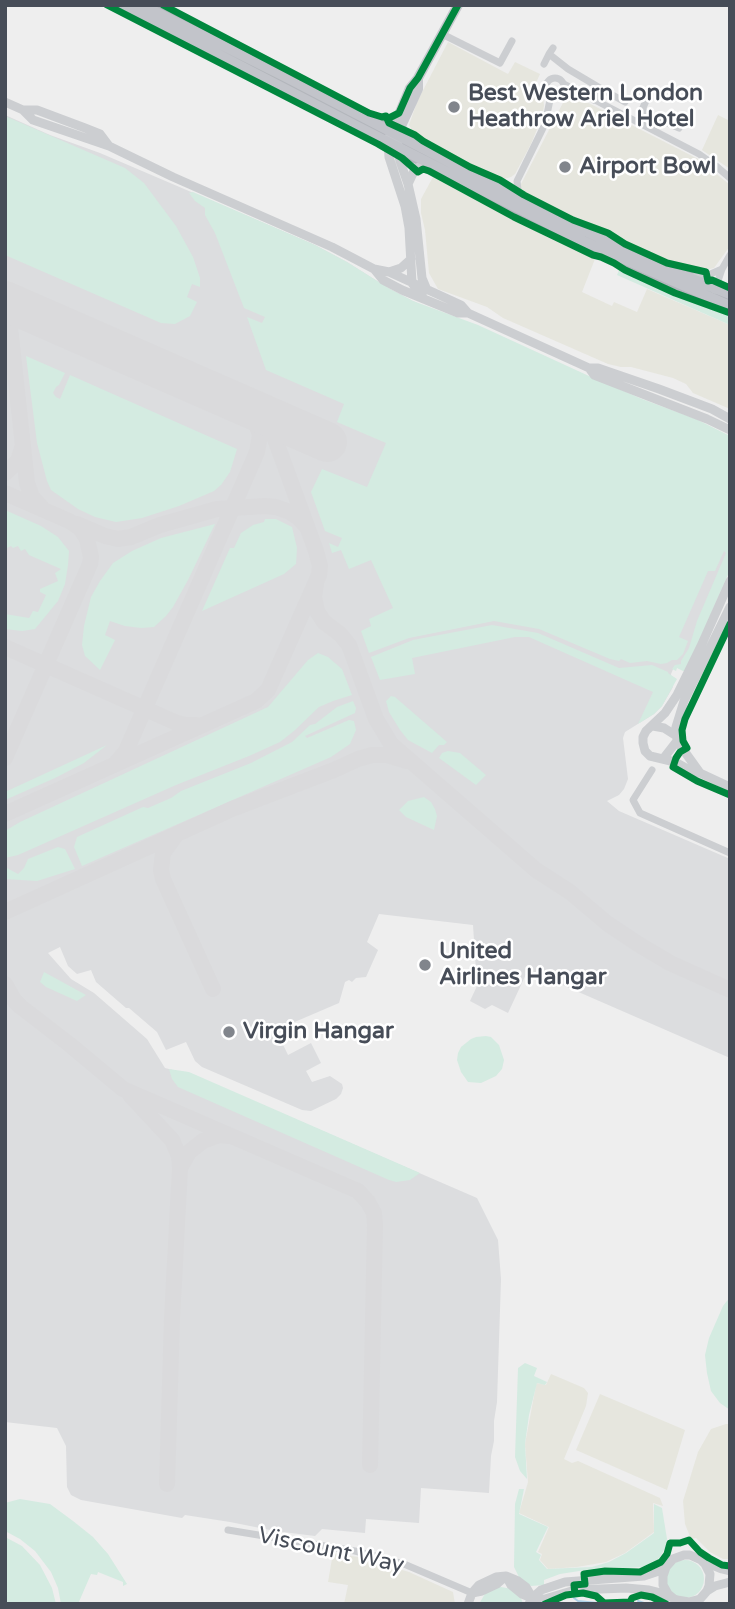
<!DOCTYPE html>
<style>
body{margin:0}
#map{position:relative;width:735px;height:1609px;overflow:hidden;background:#eee;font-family:"Varela Round",sans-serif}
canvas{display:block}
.frame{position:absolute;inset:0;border:7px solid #474d58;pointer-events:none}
</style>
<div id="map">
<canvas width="735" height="1609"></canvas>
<div class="frame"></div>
</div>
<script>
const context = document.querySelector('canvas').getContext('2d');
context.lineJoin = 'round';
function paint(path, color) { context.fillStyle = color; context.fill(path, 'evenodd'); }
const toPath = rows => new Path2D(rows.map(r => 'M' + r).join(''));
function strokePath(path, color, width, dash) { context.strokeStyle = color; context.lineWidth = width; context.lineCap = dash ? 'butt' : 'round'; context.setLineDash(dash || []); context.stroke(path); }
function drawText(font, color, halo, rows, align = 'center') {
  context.font = font + ' "Varela Round",sans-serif'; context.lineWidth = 5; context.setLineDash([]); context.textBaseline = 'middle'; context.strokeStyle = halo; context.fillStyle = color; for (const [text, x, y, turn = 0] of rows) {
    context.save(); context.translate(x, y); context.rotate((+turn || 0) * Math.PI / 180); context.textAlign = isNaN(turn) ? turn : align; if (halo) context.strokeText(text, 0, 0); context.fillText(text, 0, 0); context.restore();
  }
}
const commercial = toPath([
 [448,42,508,74,515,62,540,74,535,85,540,91,543,97,544,106,542,117,531,144,515,174,511,177,504,179,498,179,425,140,412,130,409,125,417,102],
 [573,95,698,159,730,185,730,246,714,268,701,271,673,263,592,228,524,193,521,189,521,184,566,97],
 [718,115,730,121,730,169,702,150],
 [433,177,551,239,595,259,582,292,612,306,614,302,637,312,647,289,730,325,730,409,693,393,686,384,673,378,631,367,621,367,608,364,503,318,487,307,438,289,429,273,425,230,421,213,421,199],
 [551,1374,584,1388,588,1393,586,1406,564,1459,572,1463,578,1461,660,1498,663,1506,653,1503,654,1532,625,1553,606,1562,577,1567,548,1569,540,1560,542,1554,538,1552,549,1527,519,1513,528,1482,525,1444,536,1385,537,1383,546,1385],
 [600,1394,685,1430,667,1490,576,1450],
 [726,1424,730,1424,730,1559,723,1559,710,1552,696,1538,691,1539,685,1524,683,1501,698,1452,711,1429],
 [333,1553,358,1557,409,1572,453,1592,455,1604,344,1604,348,1585,328,1582]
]);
const airport = toPath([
 [5,115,50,135,100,153,315,245,347,262,390,289,413,301,730,453,730,563,685,664,674,667,671,674,673,687,662,706,654,714,625,732,623,738,628,779,624,789,619,795,607,801,619,811,730,859,730,1058,528,970,508,1013,492,1005,485,1009,470,1001,477,986,473,925,379,914,367,942,378,950,366,977,356,978,352,982,349,980,345,982,339,1003,276,1030,288,1055,311,1043,321,1063,306,1071,312,1082,330,1076,342,1084,343,1088,341,1094,336,1099,311,1111,302,1110,202,1067,195,1061,186,1042,166,1050,157,1032,129,1008,126,1008,96,982,91,970,77,974,68,966,60,947,48,953,71,979,94,993,147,1039,165,1068,193,1075,477,1198,498,1240,501,1279,497,1402,494,1421,494,1441,491,1456,489,1493,421,1488,419,1523,366,1519,365,1533,322,1529,315,1536,275,1531,230,1522,185,1515,182,1518,81,1500,71,1495,67,1487,66,1446,57,1428,5,1422]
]);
const green = toPath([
 [5,116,125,168,144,183,176,226,193,257,200,278,200,287,192,284,187,297,197,302,190,316,175,324,161,323,5,255],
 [193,192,315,245,347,262,390,289,413,301,478,325,589,376,642,399,696,419,730,436,730,570,686,671,683,671,677,668,676,671,672,669,675,665,681,664,681,661,689,648,697,621,726,553,724,551,715,571,708,571,679,637,688,641,683,654,677,660,672,660,667,663,661,664,647,661,630,663,621,659,619,661,610,659,539,629,494,621,409,638,369,653,361,631,371,626,369,619,393,608,371,560,349,569,341,550,332,553,329,543,338,547,342,538,325,531,311,492,322,469,367,487,386,443,337,422,344,404,266,370,247,317,262,323,265,317,244,308,215,233,205,215,205,208,195,201,189,193],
 [619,270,730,316,730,325,617,275],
 [26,356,65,373,59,385,56,387,53,393,56,397,60,399,70,375,237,449,230,472,221,485,214,491,179,506,142,518,116,522,95,517,78,509,51,490,47,481,37,443],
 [5,510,41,526,58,537,69,551,68,565,65,584,58,601,35,629,22,631,5,629,5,614,29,618,33,611,38,612,46,595,40,592,40,589,58,581,55,573,61,569,29,555,25,549,21,551,18,546,13,548,11,546,7,548,5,544],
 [265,519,276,519,292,527,297,548,296,564,284,574,202,611,230,548,234,548,241,533,253,525,264,522],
 [215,524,188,580,173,607,166,616,154,627,141,628,125,626,110,621,105,635,115,640,100,670,85,656,82,645,84,626,91,597,100,581,113,563,132,551,161,538],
 [492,625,538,633,619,668,652,665,668,672,668,673,677,679,662,706,654,714,638,724,653,692,529,637,515,637,412,658,415,674,380,680,371,657,413,640],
 [318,653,328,657,342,669,352,695,333,701,319,707,294,731,280,742,249,756,176,785,18,855,5,858,5,831,20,822,268,707,308,660],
 [391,696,395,697,447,742,444,745,439,745,432,753,408,740,400,730,389,712,386,701],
 [353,701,356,708,355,713,305,736,307,738,349,720,354,721,356,730,350,744,331,757,82,866,74,847,77,837,143,807,148,808,171,798,181,791,251,763,292,742,310,725,315,724,337,707],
 [107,745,84,763,55,778,5,800,5,792],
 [448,751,460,753,486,775,476,785,439,758,442,753],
 [424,797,431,802,435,809,437,816,434,830,406,817,399,810,408,801],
 [58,847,65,849,75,869,37,881,5,879,5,867,18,874,24,868,28,859],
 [44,972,86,995,77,1001,46,987,40,982],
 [486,1036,491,1037,499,1045,504,1060,502,1069,496,1076,481,1083,468,1082,461,1072,457,1060,458,1053,461,1047,471,1039,476,1037],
 [169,1069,189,1072,420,1173,410,1180,396,1182,389,1180,178,1087,172,1079],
 [730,1297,730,1410,720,1403,711,1391,707,1373,705,1355,709,1338,723,1306],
 [525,1363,537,1368,534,1376,547,1382,545,1385,537,1383,529,1415,525,1444,527,1479,520,1471,515,1457,518,1368],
 [519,1489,524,1489,519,1514,548,1527,536,1552,541,1555,539,1560,547,1569,592,1567,609,1562,626,1553,654,1533,654,1504,662,1508,667,1539,665,1548,660,1557,652,1564,641,1567,626,1568,605,1567,560,1574,544,1580,544,1585,531,1586,519,1577,514,1567,515,1504],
 [20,1499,50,1504,73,1521,93,1537,108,1554,127,1584,123,1586,123,1582,98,1572,97,1575,91,1574,78,1604,61,1604,58,1588,51,1572,35,1551,20,1539,5,1531,5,1503],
 [5,1537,22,1546,40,1565,52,1588,56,1604,5,1604],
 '666 1579a19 19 0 1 1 38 0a19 19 0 1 1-38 0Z',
 [495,1587,501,1587,512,1589,521,1598,523,1604,479,1604,486,1592]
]);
const stream = toPath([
 [574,1598,578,1601,597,1603],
 [638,1601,647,1604]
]);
const taxiway = toPath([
 [5,312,10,327,27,483,32,497,42,508],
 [5,473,18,461,22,448],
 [5,493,69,521,80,528,87,539,91,557,90,564,5,758],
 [77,524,105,536,118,539,131,537,160,525,217,509,265,506,276,507,290,512,299,518,306,526],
 [316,584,314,597,317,611,324,622,340,634,349,645,376,719,391,744,536,870,570,892,608,924,638,944,670,963,730,990],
 [5,647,177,723,185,725,196,725],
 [116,763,126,751,257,452,260,435,257,426,251,414,241,404],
 [5,814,256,701,268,690,319,575,320,566,316,551,271,428,266,419,256,411],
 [176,835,163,853,161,870,163,879,213,989],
 [5,912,232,809,334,770,358,759,372,755,387,755,407,761],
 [5,984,14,1000,21,1007,69,1044,123,1089,351,1188,358,1191,368,1202,374,1213,375,1225,370,1465],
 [130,1095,172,1140,179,1156,180,1168,172,1319,167,1484],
 [180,1168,189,1152,203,1141,219,1135,230,1136]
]);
const runway = toPath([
 [5,301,327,442]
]);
const minor = toPath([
 [442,34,500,63,512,41],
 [553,48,549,54,568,69,600,88,594,100],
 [544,64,549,54],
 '546 87a9 9 0 1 1 18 0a9 9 0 1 1-18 0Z',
 [564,84,699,154,716,166,730,178],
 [600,88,625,102],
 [648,96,642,110,656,118,651,128],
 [656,118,679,128],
 [519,199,517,181,545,124,551,95],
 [691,277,706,276,722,269],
 [715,290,722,269,730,255],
 [652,770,633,800,640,813,730,853],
 [228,1530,355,1551,383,1558,404,1564,472,1593]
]);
const tertiary = toPath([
 [5,102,23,110,33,120,109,146,173,177,332,247,374,269,389,272,461,305,468,313,589,368,594,375,707,419,730,430],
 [23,110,37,110,85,128,100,134,109,146],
 [388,142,389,157,405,206,409,228,412,283,424,299],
 [397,147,400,161,408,184,416,219,422,278,427,290],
 [408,184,415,169,429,163],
 [374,269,383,280,402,290,458,313,468,313],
 [389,272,401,268,411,259],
 [589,368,598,368,659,389,712,409,730,419],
 [730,581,701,646,677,695,665,713,646,731,643,737,643,743,645,751,650,756,675,762,691,771,700,773,730,787],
 [653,726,664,728,675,735],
 [677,741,700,773],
 [663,759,677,741,676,727,684,701,730,607],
 [705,1562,722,1569,730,1571],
 [506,1576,511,1585,522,1594,532,1598,545,1599,575,1590,626,1588,649,1590,661,1593,677,1600,689,1602,700,1599,707,1591,709,1586,710,1574,705,1564,701,1560,690,1555,684,1555,673,1559,666,1567,663,1576,663,1585,668,1594,673,1598],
 [707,1591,715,1586,730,1582],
 [472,1593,482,1591,497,1584,506,1576],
 [468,1604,472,1593,479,1585,496,1577,506,1576,518,1581,526,1587,533,1599],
 [529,1604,532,1598,541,1590,565,1582,644,1576,659,1571,666,1567]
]);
const primary = toPath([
 [389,139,410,88,418,78,458,5],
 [397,144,402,124,418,89,418,78]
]);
const trunk = toPath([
 [123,5,358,127,583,241,730,306],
 [142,5,286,77,563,221,687,277,730,294]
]);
const cycleway = toPath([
 [107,5,378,144,402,158,418,172,423,169,429,171,514,217,593,255,601,257,614,263,625,270,675,293,730,313],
 [163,5,369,113,382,117,386,116,389,123,415,135,423,141,470,167,500,180,524,195,573,220,608,233,625,244,667,263,706,272,708,281,712,280,730,288],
 [387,119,399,113,410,88,418,78,458,5],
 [730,624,685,719,682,730,683,741,687,748,680,752,676,758,673,767,697,781,730,795],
 [575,1594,574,1585,585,1584,584,1574,605,1571,640,1572,661,1562,667,1554,670,1543,680,1543,689,1540,700,1552,709,1558,722,1565,730,1566],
 [545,1604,566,1595,583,1593,596,1596,604,1603,630,1602,632,1598,641,1595,652,1597,666,1604]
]);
const markers = [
 [454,107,7,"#81858c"],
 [565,167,7,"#81858c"],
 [425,965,7,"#81858c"],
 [229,1032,7,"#81858c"]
];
const poiNames = [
 ["Best Western London",468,94],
 ["Heathrow Ariel Hotel",468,120],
 ["Airport Bowl",579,167],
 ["United",439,952],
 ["Airlines Hangar",439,978],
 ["Virgin Hangar",243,1032]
];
const streetNames = [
 ["Viscount Way",331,1551,12]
];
paint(commercial, '#e6e6de');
paint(airport, '#dcdddf');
paint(green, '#d4ebe1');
strokePath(stream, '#acd0e6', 2);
strokePath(taxiway, '#dadadc', 16);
strokePath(runway, '#dadadc', 40);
strokePath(trunk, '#b3b6bc', 14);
strokePath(minor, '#ccced1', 7);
strokePath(tertiary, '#ccced1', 9);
strokePath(primary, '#c7c9ce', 10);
strokePath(trunk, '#c2c4ca', 10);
strokePath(cycleway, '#00873e', 7);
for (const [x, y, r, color] of markers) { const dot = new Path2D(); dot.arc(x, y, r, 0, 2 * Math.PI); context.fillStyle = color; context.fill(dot); strokePath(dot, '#fff', 2.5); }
drawText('bold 23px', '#474d58', '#fff', poiNames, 'left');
drawText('23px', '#474d58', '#fff', streetNames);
</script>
